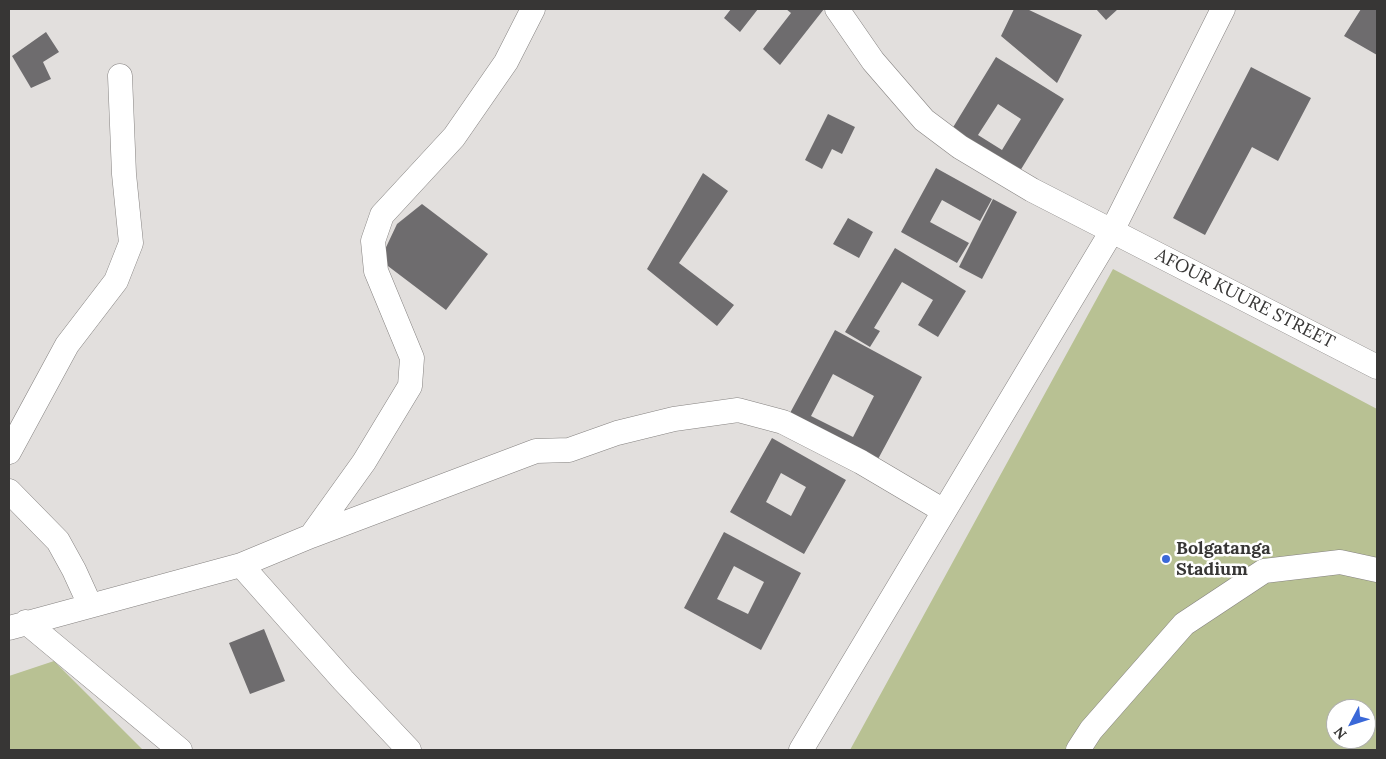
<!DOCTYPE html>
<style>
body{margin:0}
#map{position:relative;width:1386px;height:759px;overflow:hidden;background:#e2dfdd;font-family:Lora,serif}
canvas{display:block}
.frame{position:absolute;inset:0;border:10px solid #373635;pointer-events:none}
.north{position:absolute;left:1326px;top:699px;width:50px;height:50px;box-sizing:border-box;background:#fff;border:1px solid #afafae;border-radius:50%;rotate:230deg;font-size:14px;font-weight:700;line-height:20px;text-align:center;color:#373635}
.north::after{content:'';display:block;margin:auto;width:18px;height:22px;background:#3a68d8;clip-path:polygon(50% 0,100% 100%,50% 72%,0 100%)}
</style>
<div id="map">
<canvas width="1386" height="759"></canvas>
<div class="frame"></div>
<div class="north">N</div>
</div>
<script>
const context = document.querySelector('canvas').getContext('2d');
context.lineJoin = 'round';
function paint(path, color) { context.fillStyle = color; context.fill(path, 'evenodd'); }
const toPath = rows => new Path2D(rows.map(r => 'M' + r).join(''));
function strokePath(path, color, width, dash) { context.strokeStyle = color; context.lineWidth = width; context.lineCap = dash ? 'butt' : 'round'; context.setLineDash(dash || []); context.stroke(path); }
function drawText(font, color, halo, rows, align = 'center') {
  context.font = font + ' Lora,serif'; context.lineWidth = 5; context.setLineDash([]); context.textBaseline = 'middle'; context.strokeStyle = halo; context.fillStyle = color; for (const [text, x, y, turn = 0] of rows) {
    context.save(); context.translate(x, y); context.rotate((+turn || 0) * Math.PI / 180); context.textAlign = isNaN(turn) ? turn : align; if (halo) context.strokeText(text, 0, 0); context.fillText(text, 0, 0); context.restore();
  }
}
const green = toPath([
 [1113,269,1377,409,1377,750,850,750],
 [1336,709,1366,709,1366,739,1336,739],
 [54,661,143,750,9,750,9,676]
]);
const building = toPath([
 [731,9,758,9,740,32,724,18],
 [786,9,824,9,780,65,763,49,791,13],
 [1014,9,1027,9,1082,35,1057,83,1001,36],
 [1096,9,1118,9,1106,20],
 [1361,9,1377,9,1377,55,1344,36],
 [46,32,59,52,43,62,51,79,31,88,12,56],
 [996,57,1064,99,1020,171,952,129],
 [998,104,1021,119,1002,150,978,135],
 [1251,67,1311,98,1278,161,1252,147,1205,235,1173,218],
 [828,114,855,127,842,154,832,149,822,169,805,160],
 [936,168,992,199,980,221,942,200,930,222,969,243,957,263,901,232],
 [703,173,728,191,679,263,734,305,717,326,647,269],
 [993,199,1017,212,982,279,959,267],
 [422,204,488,254,446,310,380,260,397,224],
 [848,218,873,232,859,258,833,244],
 [895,248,966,291,938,337,918,325,933,300,902,282,874,328,880,331,870,347,845,332],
 [835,330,922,377,877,461,790,413],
 [833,374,874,396,853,437,811,416],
 [772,438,846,480,804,554,730,512],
 [781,473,806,487,791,516,766,502],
 [724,532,801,573,761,650,684,608],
 [734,566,764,582,748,614,717,599],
 [264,629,285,681,250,694,229,643]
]);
const minor = toPath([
 [837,9,873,61,924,120,960,147,1032,190,1112,231,1377,367],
 [9,452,67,345,116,281,131,243,124,174,120,76],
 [9,491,58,541,74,570,90,605],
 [311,536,364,462,410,386,412,358,376,271,373,241,382,215,454,137,506,62,533,9],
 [241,565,311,536,536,451,569,450,617,433,674,419,738,410,783,422,861,462,944,511],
 [26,622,180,750],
 [9,628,241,565,343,680,409,750],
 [801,750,1112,231,1223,9],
 [1078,750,1091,730,1184,624,1264,571,1340,562,1377,570]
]);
const markers = [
 [1166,559,5,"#3a68d8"]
];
const streetNames = [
 ["AFOUR KUURE STREET",1245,299,27]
];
const poiNames = [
 ["Bolgatanga",1176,549],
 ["Stadium",1176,570]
];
paint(green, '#b8c193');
paint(building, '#6e6c6e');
strokePath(minor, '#858280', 25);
strokePath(minor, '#fff', 24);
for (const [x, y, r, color] of markers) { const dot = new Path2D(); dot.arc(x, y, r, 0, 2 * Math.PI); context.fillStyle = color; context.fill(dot); strokePath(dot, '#fff', 2); }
drawText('18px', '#373635', '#fff', streetNames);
drawText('bold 18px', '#373635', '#fff', poiNames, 'left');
</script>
